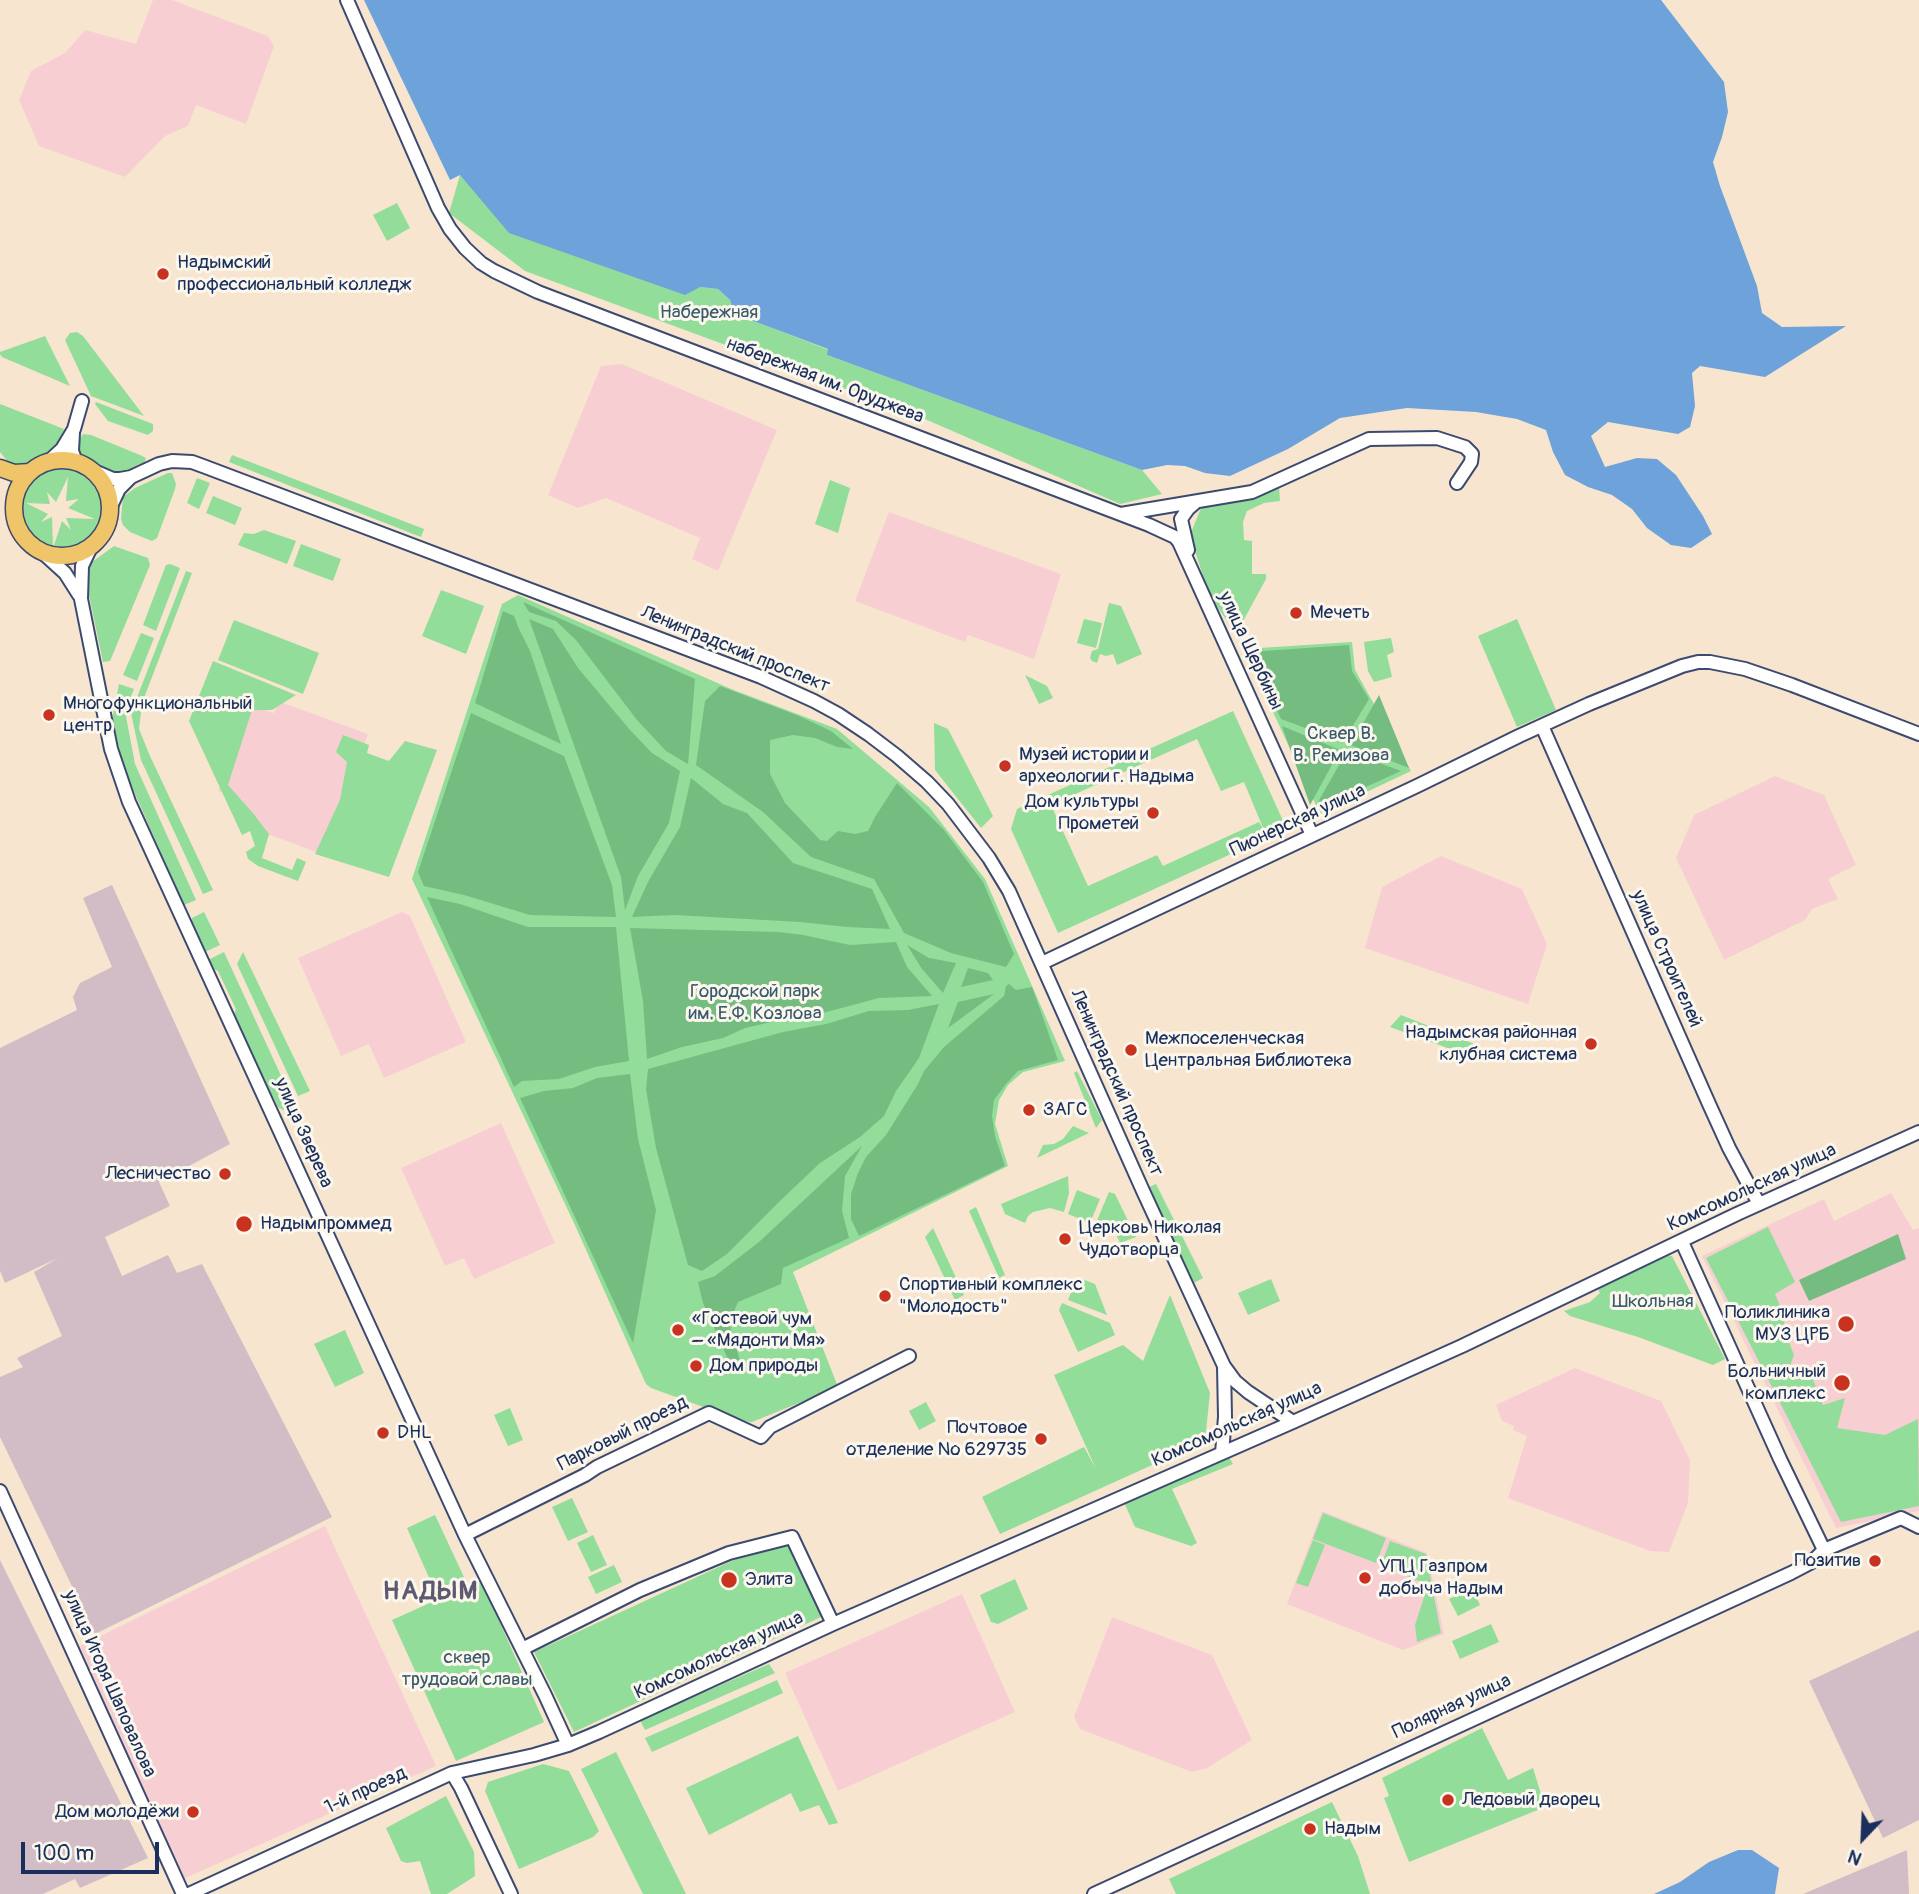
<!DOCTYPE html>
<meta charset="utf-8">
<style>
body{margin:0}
#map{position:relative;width:1919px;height:1894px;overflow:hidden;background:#f7e5cf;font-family:Pangolin,sans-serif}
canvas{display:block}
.north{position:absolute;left:1828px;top:1803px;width:70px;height:70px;-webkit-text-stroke:5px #fbf7ec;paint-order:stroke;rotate:203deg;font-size:19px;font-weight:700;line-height:28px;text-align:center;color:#1b2f5e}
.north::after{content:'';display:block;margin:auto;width:24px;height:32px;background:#1b2f5e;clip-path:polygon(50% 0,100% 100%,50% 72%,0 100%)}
.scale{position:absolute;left:21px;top:1842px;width:138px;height:32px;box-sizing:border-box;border:4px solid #1b2f5e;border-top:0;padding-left:9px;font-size:21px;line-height:24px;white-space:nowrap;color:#1b2f5e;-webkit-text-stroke:5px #fbf7ec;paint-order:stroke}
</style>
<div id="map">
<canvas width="1919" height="1894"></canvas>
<div class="north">N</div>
<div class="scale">100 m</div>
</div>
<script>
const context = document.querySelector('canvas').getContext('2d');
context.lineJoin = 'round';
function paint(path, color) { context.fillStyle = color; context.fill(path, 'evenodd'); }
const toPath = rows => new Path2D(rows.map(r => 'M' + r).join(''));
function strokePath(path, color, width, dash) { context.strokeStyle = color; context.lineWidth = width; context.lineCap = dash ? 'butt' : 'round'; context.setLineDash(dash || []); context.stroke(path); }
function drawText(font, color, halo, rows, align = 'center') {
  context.font = font + ' Pangolin,sans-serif'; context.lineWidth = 6; context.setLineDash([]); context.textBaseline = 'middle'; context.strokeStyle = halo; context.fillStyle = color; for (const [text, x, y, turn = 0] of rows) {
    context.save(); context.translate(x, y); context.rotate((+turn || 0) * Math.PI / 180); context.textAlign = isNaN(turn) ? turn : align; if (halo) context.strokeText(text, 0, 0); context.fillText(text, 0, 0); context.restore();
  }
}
const built = toPath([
 [153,0,172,0,268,36,274,46,246,124,196,105,188,126,165,136,125,177,39,146,19,100,31,71,65,53,85,30,136,44],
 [622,364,777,430,718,571,692,559,700,538,606,498,578,508,548,495,601,366],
 [889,512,1061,574,1034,659,968,635,965,642,855,601],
 [278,701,368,734,359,759,346,863,235,822,243,800,218,791,250,705,274,713],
 [1775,776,1824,795,1856,865,1828,879,1838,899,1812,909,1805,920,1724,960,1676,858,1694,815],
 [1441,856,1522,889,1547,944,1528,1004,1365,948,1382,887],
 [402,912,410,916,466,1042,384,1078,369,1044,341,1056,298,958],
 [501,1123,555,1243,474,1279,464,1258,445,1266,401,1168],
 [1891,1193,1913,1230,1919,1228,1919,1511,1836,1528,1702,1256,1824,1199,1834,1221],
 [1575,1368,1661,1401,1690,1460,1688,1503,1669,1552,1650,1551,1508,1498,1527,1436,1513,1430,1514,1426,1502,1421,1496,1405],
 [1322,1511,1427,1553,1444,1634,1403,1650,1287,1604],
 [325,1526,436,1766,183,1879,80,1646],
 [962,1594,1015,1712,838,1791,785,1673],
 [1112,1617,1212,1655,1252,1740,1207,1768,1192,1772,1080,1729,1074,1717]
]);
const industrial = toPath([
 [112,885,230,1144,159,1182,170,1206,105,1237,122,1276,168,1255,177,1273,202,1264,332,1517,95,1634,0,1437,0,1377,23,1367,17,1358,62,1336,34,1272,58,1258,5,1283,0,1271,0,1048,77,1010,73,997,80,983,112,967,83,898],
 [0,1560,148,1858,80,1888,75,1879,43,1894,0,1894],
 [1919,1630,1919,1820,1883,1838,1809,1681],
 [1907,1850,1909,1894,1803,1894]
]);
const green = toPath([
 [460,175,479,195,700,287,718,289,730,300,736,314,829,350,827,355,1142,470,1162,494,1120,504,918,416,525,271,449,213],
 [397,203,410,228,387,241,373,215],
 [77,332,83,336,144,416,91,396,65,340,70,333],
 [45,336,70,386,2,357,0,354,0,352],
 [96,402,153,424,153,431,148,435,108,421,95,404],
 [0,404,64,429,55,451,41,455,21,468,13,468,0,452],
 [83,434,91,435,140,455,146,458,144,463,139,464,121,473,105,470,76,453,78,442],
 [232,455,424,529,421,537,229,462],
 [54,469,68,469,81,474,92,483,99,495,102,508,100,522,95,534,85,544,73,550,59,552,46,550,34,543,25,532,19,520,19,506,22,493,30,481,41,473],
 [68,477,66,501,79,499,68,508,95,519,66,518,71,530,62,521,53,548,52,517,41,522,48,514,26,503,50,504,47,492,56,502],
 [168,473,172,473,176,484,175,489,157,538,152,541,130,532,123,525,121,519,123,497,135,488],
 [197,478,210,483,199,509,187,503],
 [830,480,850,488,838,533,815,524],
 [1279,486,1280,501,1264,503,1247,511,1243,522,1244,540,1252,541,1252,574,1266,574,1266,579,1236,634,1209,595,1190,535,1201,508],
 [213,496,242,508,235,525,206,513],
 [264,530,296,541,287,564,238,545,244,533,254,534],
 [301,544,341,559,333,581,293,566],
 [114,546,148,558,150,565,110,661,103,662,85,576,88,565],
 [170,564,180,568,156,631,143,625,166,565],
 [186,571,192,573,142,703,139,729,150,756,213,890,203,894,141,760,131,713],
 [441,590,484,606,466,654,422,636],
 [518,595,731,689,837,729,929,807,985,879,1065,1061,1023,1072,1008,1085,999,1100,995,1124,1008,1166,793,1272,838,1387,752,1422,742,1421,651,1388,646,1384,574,1223,412,879,502,604],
 [1109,603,1121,606,1142,654,1117,665,1113,654,1106,656,1100,654,1097,663,1092,661,1090,658,1092,651,1098,649],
 [1084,619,1102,623,1096,648,1077,643],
 [1517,619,1556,710,1517,727,1478,636],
 [234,620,319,653,303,694,218,660],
 [141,633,154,638,137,681,123,675],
 [1391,638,1394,652,1387,655,1392,677,1374,682,1368,671,1364,642],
 [1352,642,1355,670,1411,771,1320,814,1244,649],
 [213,661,296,695,272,710,252,710,228,785,252,812,269,834,262,858,292,870,297,858,306,862,298,881,258,866,248,859,246,852,255,846,250,831,242,835,189,721],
 [1025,675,1047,686,1053,698,1039,704],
 [119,684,134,689,125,711,135,764,196,900,184,905,124,769,112,720],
 [1233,711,1285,825,1264,833,1266,838,1058,933,1011,829,1017,809],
 [1197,739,1221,791,1244,782,1264,830,1259,822,1163,866,1157,855,1088,886,1051,805],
 [934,723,948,729,993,816,981,828,935,770],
 [343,735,369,745,367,753,389,761,405,741,437,750,389,877,315,854,340,800,347,762,336,752],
 [204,912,220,945,205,952,191,923,192,918],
 [224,952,295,1106,283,1110,278,1107,233,1017,236,1009,218,971,211,968,208,960],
 [243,952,310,1091,298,1096,237,964],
 [1401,1015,1477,1045,1475,1058,1390,1027],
 [1077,1071,1102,1120,1096,1128,1074,1073],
 [1073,1126,1089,1133,1037,1158,1043,1145,1054,1144,1063,1139],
 [1068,1176,1069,1193,1064,1212,1050,1208,1033,1212,1028,1216,1025,1223,1005,1214,1001,1204],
 [1156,1184,1203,1278,1194,1283,1147,1188],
 [1077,1190,1100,1199,1090,1223,1068,1214],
 [1109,1192,1115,1194,1136,1237,1120,1243,1115,1232,1095,1225],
 [976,1207,1005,1275,999,1278,969,1211],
 [1768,1227,1795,1282,1775,1294,1783,1313,1785,1332,1794,1355,1789,1368,1812,1377,1823,1405,1845,1398,1837,1428,1885,1435,1918,1419,1919,1506,1841,1522,1706,1258],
 [933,1228,964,1295,955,1300,925,1237],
 [1665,1255,1672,1256,1725,1359,1713,1365,1638,1337,1570,1316,1564,1311,1590,1302,1600,1293,1596,1285],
 [1077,1277,1095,1284,1107,1315,1068,1300],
 [1271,1279,1280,1301,1248,1315,1238,1293],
 [1170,1295,1210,1393,1205,1441,1000,1534,982,1497,1084,1447,1096,1469,1054,1375,1123,1345,1143,1361],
 [1062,1303,1110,1323,1115,1335,1078,1352,1059,1310],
 [345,1330,364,1373,335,1387,314,1344],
 [926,1402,936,1421,919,1430,909,1411],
 [510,1408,523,1440,508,1446,494,1415],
 [1229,1457,1233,1464,1172,1489,1197,1543,1191,1546,1135,1527,1123,1500],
 [572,1498,588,1532,568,1541,552,1507],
 [1323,1513,1386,1538,1376,1563,1313,1539],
 [435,1515,464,1577,435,1591,407,1528],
 [593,1535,607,1565,591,1572,577,1543],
 [786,1536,823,1616,574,1732,534,1652],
 [1313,1540,1325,1545,1308,1587,1296,1583],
 [1390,1541,1426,1554,1441,1633,1417,1642,1415,1625,1428,1585,1381,1565],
 [614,1565,622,1582,596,1594,588,1577],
 [1015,1579,1028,1609,998,1624,991,1622,980,1595],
 [481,1580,544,1722,456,1761,392,1620],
 [1472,1588,1480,1605,1458,1616,1449,1599],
 [1491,1624,1499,1642,1460,1659,1452,1641],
 [769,1664,775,1673,645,1730,640,1720],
 [777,1680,783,1693,652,1752,645,1738],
 [1482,1728,1508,1780,1533,1768,1545,1807,1409,1862,1384,1798,1389,1796,1382,1778],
 [798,1736,838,1823,829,1825,819,1805,800,1812,791,1793,709,1835,686,1788],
 [616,1752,686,1894,643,1894,581,1769],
 [543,1764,569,1771,599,1831,593,1837,519,1869,485,1791,488,1782],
 [446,1796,474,1852,475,1876,447,1894,431,1894,420,1861,407,1863,401,1861,386,1828],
 [1332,1802,1358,1856,1370,1894,1176,1894,1169,1879]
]);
const forest = toPath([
 [523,602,695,679,688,764,666,751,637,720,576,640,556,621,529,612],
 [503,611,514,616,519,629,530,651,561,744,475,703],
 [529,619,553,629,578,668,630,730,652,753,680,771,669,823,638,876,625,910,621,877],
 [1349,645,1352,671,1369,699,1343,742,1281,719,1250,652],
 [720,686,799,716,831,731,853,749,837,747,815,738,793,735,770,740,770,774,785,803,820,840,827,841,838,831,855,834,868,831,875,817,897,783,944,830,983,882,1014,954,1006,967,951,953,904,933,874,879,811,857,763,812,696,765,705,701],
 [1379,695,1409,768,1351,745],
 [471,713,564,756,612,885,616,917,530,915,464,895,424,886,418,872],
 [1282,726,1340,750,1310,805],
 [1347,751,1401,771,1313,811],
 [691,778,723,804,747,813,793,863,872,889,890,929,847,927,800,922,675,915,632,917,648,882,680,827],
 [427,897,460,904,528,927,616,927,629,1061,595,1067,559,1079,522,1081,514,1087],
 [630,928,779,932,803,935,850,945,896,942,907,967,932,996,879,998,819,1014,789,1018,745,1028,723,1038,682,1047,647,1059,643,1001],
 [907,945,929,958,956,963,943,993,922,969],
 [968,968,988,973,993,980,961,987],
 [1009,984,1016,990,1032,987,1058,1060,1018,1071,1006,1084,994,1100,992,1116,995,1136,1005,1166,859,1236,851,1219,851,1194,858,1173,866,1157,886,1135,918,1084,924,1071,944,1047,1004,996,1006,986],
 [994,994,948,1028,958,1002],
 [939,1004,919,1058,896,1091,884,1116,860,1137,820,1163,781,1200,727,1254,702,1271,688,1265,656,1148,646,1089,648,1069,783,1032,826,1024,869,1011,908,1010],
 [630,1074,638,1139,656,1210,633,1343,520,1098,544,1091,573,1088,597,1078],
 [862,1146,845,1176,842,1211,849,1238,783,1268,781,1284,738,1302,729,1323,740,1361,731,1366,703,1303,698,1282,715,1276,759,1242],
 [1898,1234,1906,1259,1809,1301,1799,1280]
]);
const water = toPath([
 [364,0,1661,0,1724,82,1728,112,1722,137,1713,162,1720,186,1757,286,1762,313,1782,327,1846,326,1765,377,1700,366,1692,373,1695,406,1690,427,1678,434,1608,422,1591,436,1605,467,1637,458,1657,459,1676,475,1703,516,1712,534,1691,548,1671,545,1647,528,1632,509,1612,495,1588,487,1565,475,1553,452,1546,430,1517,419,1476,412,1407,408,1340,418,1288,449,1230,476,1205,473,1185,466,1167,465,1142,470,827,355,828,349,735,314,730,300,718,289,700,287,685,295,509,233,460,175,450,180],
 [1738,1850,1752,1850,1779,1868,1775,1894,1654,1894,1680,1882,1709,1862]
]);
const minor = toPath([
 [347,0,438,208,450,229,465,248,481,263,494,271,538,292,1149,525,1175,537,1179,542,1312,835],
 [73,433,72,451,76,462],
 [48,462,62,449,74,429,82,401],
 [92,470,113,479,120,479,131,477,159,464,172,461,192,462,203,466,761,677,814,701,838,714,868,734,897,756,927,782,948,804,989,858,1009,891,1143,1191,1224,1366,1235,1381,1248,1392,1293,1422],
 [111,506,119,489,130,478],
 [1121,514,1252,492,1369,439,1437,438,1465,447,1472,454,1471,462,1457,483],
 [91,547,82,566,81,599,111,749,129,802,465,1535,545,1695,568,1745],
 [1188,550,1181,519,1188,509,1196,502],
 [43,553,65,573,79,595],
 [1542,726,1709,1104,1729,1148,1759,1204],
 [1042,963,1419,785,1519,736,1589,704,1682,666,1698,662,1710,662,1745,669,1792,685,1919,734],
 [1682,1242,1780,1459,1824,1550],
 [1222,1453,1225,1417,1224,1366],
 [0,1491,183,1894],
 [465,1535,585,1475,597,1467,709,1413,761,1437,770,1427,909,1356],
 [522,1649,640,1590,729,1553,792,1537,833,1624],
 [452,1773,461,1788,511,1894],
 [189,1894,452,1773,534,1755,568,1745,599,1732,833,1624,1293,1422,1462,1346,1737,1214,1919,1132],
 [1094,1894,1791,1573,1812,1562,1824,1550,1901,1518,1919,1527]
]);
const major = toPath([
 '14 508a48 48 0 1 1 96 0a48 48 0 1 1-96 0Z',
 [0,468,14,473,30,472]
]);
const markers = [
 [163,274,7,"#c8321e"],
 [1296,613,7,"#c8321e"],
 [49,715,7,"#c8321e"],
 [1005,766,7,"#c8321e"],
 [1153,813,7,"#c8321e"],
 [1591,1044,7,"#c8321e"],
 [1131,1050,7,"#c8321e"],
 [1029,1110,7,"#c8321e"],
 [225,1174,7,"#c8321e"],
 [244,1224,9,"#c8321e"],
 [1065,1239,7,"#c8321e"],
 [885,1296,7,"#c8321e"],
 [1846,1324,9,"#c8321e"],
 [678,1330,7,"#c8321e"],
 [696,1366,7,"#c8321e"],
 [1842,1383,9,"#c8321e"],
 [383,1433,7,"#c8321e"],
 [1041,1439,7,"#c8321e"],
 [1875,1561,7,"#c8321e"],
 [1365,1578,7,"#c8321e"],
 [729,1580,9,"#c8321e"],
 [1448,1800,7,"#c8321e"],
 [193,1812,7,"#c8321e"],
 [1310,1829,7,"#c8321e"]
];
const poiNames = [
 ["Надымский",177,263],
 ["профессиональный колледж",177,285],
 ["Мечеть",1310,613],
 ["Многофункциональный",63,704],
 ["центр",63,726],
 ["Музей истории и",1019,755],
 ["археологии г. Надыма",1019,777],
 ["Дом культуры",1139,802,"right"],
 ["Прометей",1139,824,"right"],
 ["Надымская районная",1577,1033,"right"],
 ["клубная система",1577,1055,"right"],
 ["Межпоселенческая",1145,1039],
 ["Центральная Библиотека",1145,1061],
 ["ЗАГС",1043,1110],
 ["Лесничество",211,1174,"right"],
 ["Надымпроммед",260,1224],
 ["Церковь Николая",1079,1228],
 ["Чудотворца",1079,1250],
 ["Спортивный комплекс",899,1285],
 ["\"Молодость\"",899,1307],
 ["Поликлиника",1830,1313,"right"],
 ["МУЗ ЦРБ",1830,1335,"right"],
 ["«Гостевой чум",692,1319],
 ["– «Мядонти Мя»",692,1341],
 ["Дом природы",710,1366],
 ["Больничный",1826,1372,"right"],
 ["комплекс",1826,1394,"right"],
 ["Почтовое",1027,1428,"right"],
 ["отделение № 629735",1027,1450,"right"],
 ["DHL",397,1433],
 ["Позитив",1861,1561,"right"],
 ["УПЦ Газпром",1379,1567],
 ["добыча Надым",1379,1589],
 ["Элита",745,1580],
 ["Ледовый дворец",1462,1800],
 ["Дом молодёжи",179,1812,"right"],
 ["Надым",1324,1829]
];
const parkNames = [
 ["Набережная",709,313],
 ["Сквер В.",1341,734],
 ["В. Ремизова",1341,756],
 ["Городской парк",755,992],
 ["им. Е.Ф. Козлова",755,1014],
 ["Школьная",1653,1302],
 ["сквер",467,1658],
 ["трудовой славы",467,1680]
];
const streetNames = [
 ["набережная им. Оруджева",825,381,21],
 ["Ленинградский проспект",735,650,22],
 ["улица Щербины",1250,651,65],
 ["Пионерская улица",1298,821,-25],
 ["улица Строителей",1666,959,66],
 ["Ленинградский проспект",1116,1083,66],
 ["улица Зверева",303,1133,66],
 ["Комсомольская улица",1752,1188,-25],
 ["Комсомольская улица",1237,1425,-24],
 ["Парковый проезд",623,1434,-27],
 ["Комсомольская улица",719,1656,-25],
 ["улица Игоря Шаповалова",109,1684,66],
 ["Полярная улица",1452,1707,-25],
 ["1-й проезд",366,1791,-25]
];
const districtNames = [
 ["НАДЫМ",431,1592]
];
paint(built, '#f7cfd3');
paint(industrial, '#d2bdc7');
paint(green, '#92dd99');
paint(forest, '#75bc81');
paint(water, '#6ea2db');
strokePath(minor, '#3c4a6f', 16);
strokePath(major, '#3c4a6f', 19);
strokePath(minor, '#fff', 12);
strokePath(major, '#f0c469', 16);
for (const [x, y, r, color] of markers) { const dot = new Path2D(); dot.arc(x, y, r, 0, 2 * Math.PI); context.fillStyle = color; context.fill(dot); strokePath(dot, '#fbf7ec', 2.5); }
drawText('19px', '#1b2f5e', '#fbf7ec', poiNames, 'left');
drawText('19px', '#395a6d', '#fbf7ec', parkNames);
drawText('19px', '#1b2f5e', '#fbf7ec', streetNames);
context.letterSpacing = '2px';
drawText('bold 26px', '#5e5970', '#fbf7ec', districtNames);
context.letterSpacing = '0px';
</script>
